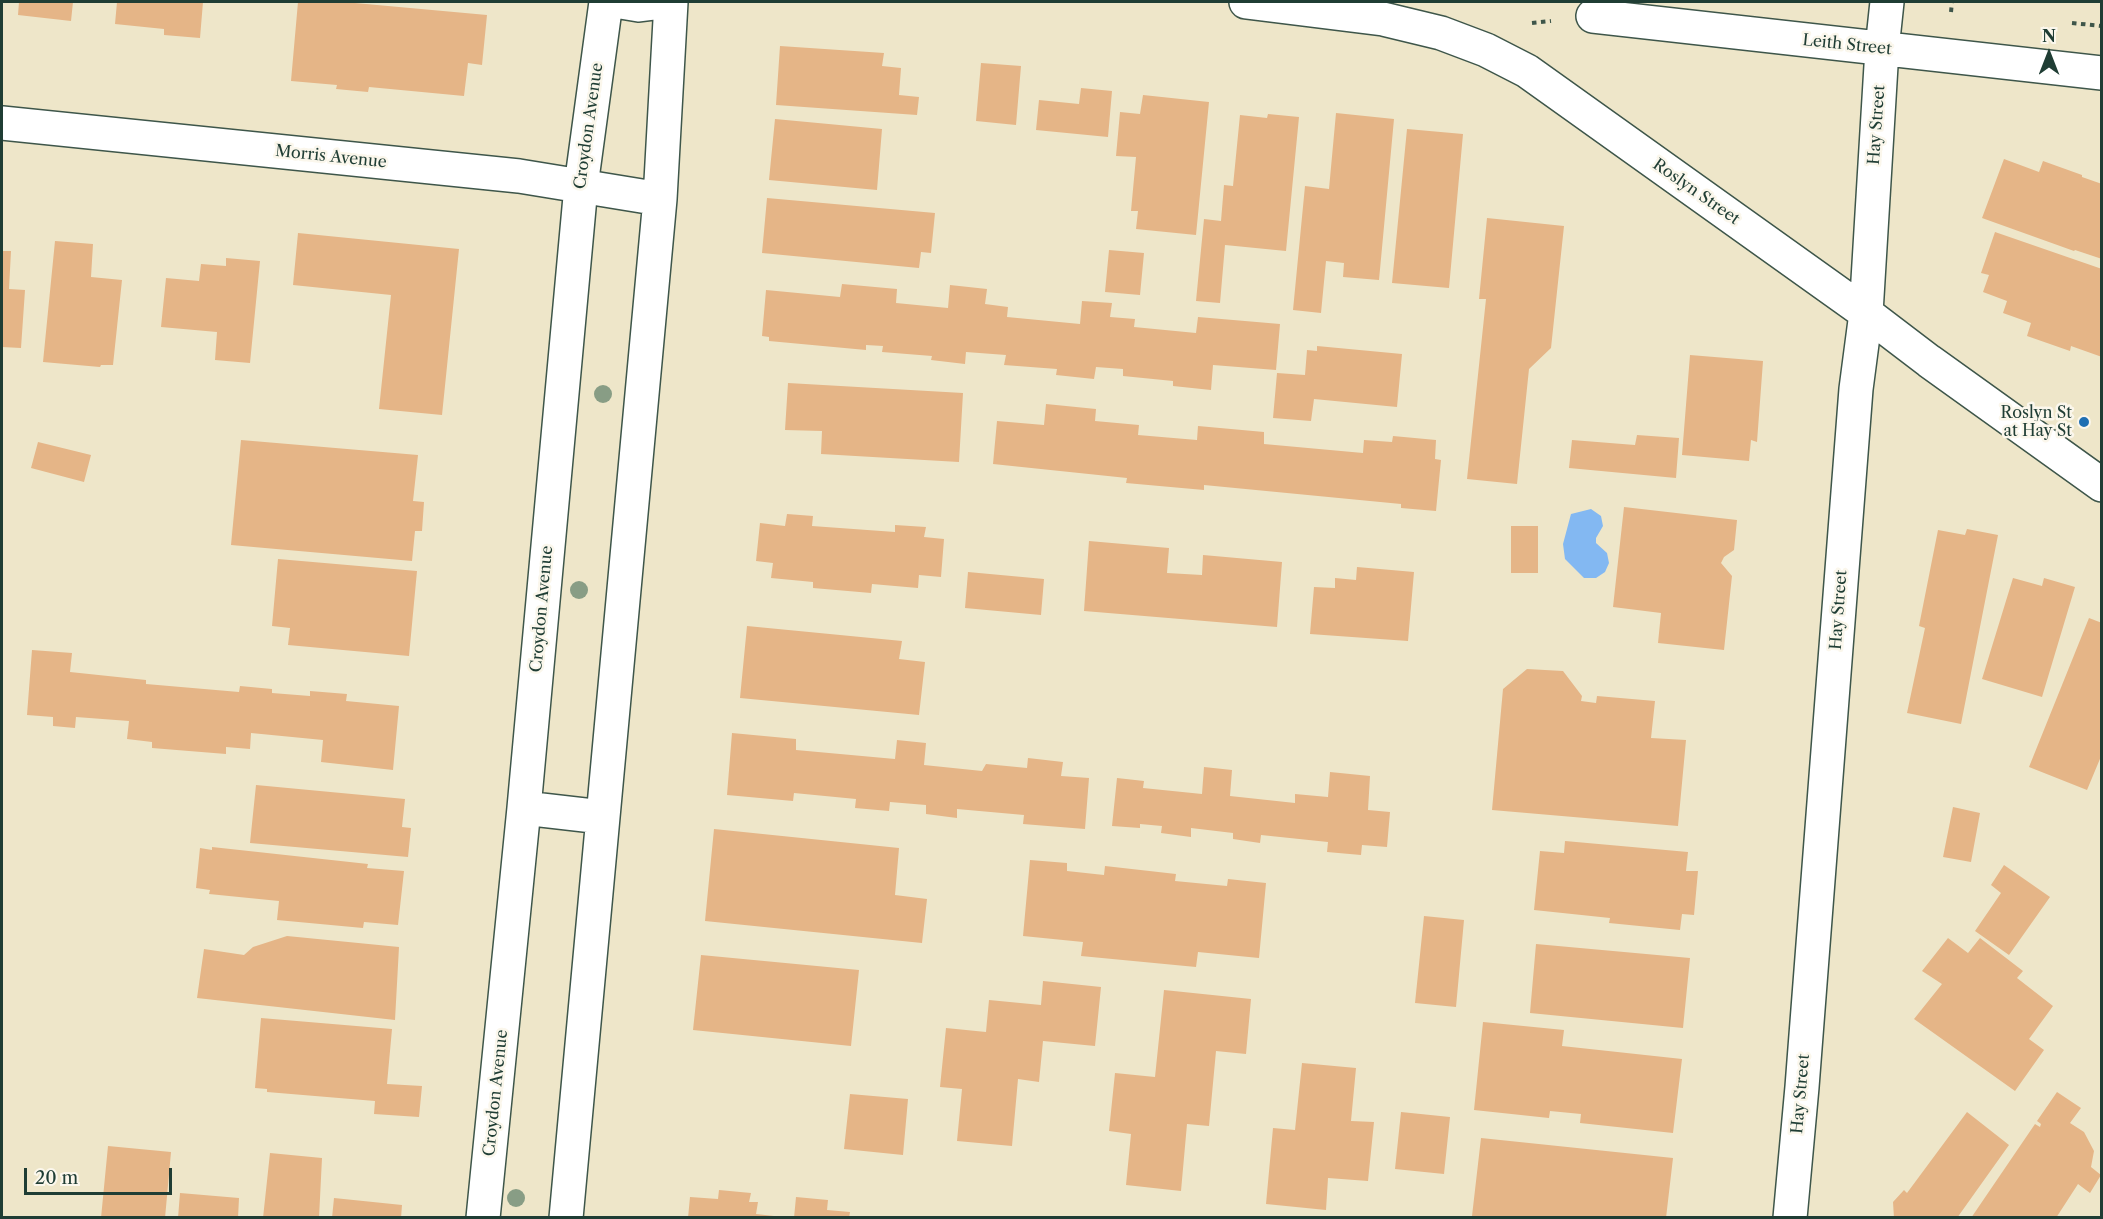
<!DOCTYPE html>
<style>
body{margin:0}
#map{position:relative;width:2103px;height:1219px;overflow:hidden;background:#eee6c9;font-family:"Libre Caslon Text",serif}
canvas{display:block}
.frame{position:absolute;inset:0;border:3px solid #1f3d34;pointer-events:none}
.north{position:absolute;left:2019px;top:24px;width:60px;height:60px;-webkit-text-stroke:4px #fbf7ec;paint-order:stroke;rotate:0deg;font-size:16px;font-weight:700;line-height:24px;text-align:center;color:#1f3d34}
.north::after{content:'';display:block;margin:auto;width:21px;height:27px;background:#1f3d34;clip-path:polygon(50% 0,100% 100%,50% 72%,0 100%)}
.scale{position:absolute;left:24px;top:1168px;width:148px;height:27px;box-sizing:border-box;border:3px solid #1f3d34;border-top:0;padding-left:8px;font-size:18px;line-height:21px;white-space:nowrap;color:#1f3d34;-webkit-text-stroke:4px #fbf7ec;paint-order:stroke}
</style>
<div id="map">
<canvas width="2103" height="1219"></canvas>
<div class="frame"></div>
<div class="north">N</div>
<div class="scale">20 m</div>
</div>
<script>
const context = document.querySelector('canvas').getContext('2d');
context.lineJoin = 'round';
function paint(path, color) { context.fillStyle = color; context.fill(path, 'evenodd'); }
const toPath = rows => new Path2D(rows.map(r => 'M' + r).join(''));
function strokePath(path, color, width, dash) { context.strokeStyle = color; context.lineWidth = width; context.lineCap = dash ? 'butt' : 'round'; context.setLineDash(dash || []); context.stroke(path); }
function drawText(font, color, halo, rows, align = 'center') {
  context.font = font + ' "Libre Caslon Text",serif'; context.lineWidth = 5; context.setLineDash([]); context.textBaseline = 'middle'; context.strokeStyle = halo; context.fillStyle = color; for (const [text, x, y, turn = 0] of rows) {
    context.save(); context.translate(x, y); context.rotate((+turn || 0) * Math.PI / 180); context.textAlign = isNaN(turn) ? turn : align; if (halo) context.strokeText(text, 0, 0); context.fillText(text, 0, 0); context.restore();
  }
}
const water = toPath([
 [1591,509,1601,516,1603,526,1596,538,1596,543,1607,553,1609,563,1605,572,1596,578,1584,578,1565,559,1563,544,1571,514]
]);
const building = toPath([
 [19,2,73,2,71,21,18,15],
 [117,2,203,2,200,38,164,35,164,29,115,24],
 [298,2,344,2,487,15,482,65,468,63,464,96,369,87,368,92,336,89,337,85,291,81],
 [780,46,884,53,882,66,901,68,899,95,919,97,917,115,776,105],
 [981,63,1021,66,1016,125,976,121],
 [1081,88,1112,91,1108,137,1036,130,1039,100,1079,104],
 [1143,95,1209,102,1196,235,1136,229,1138,211,1131,211,1136,157,1116,156,1120,112,1140,114],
 [1336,113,1394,119,1379,280,1343,277,1344,263,1326,261,1321,313,1293,310,1305,186,1329,189],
 [1268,114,1299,117,1286,251,1225,245,1220,303,1196,301,1204,219,1221,221,1224,185,1233,186,1240,115,1267,118],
 [775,119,882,129,877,190,769,180],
 [1407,129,1463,134,1449,288,1392,283],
 [2004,159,2039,172,2043,161,2082,175,2082,177,2102,184,2102,259,2075,250,2074,251,1982,218],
 [767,198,935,213,931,253,921,252,919,268,762,253],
 [1487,218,1564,226,1551,348,1529,369,1517,484,1467,479,1486,299,1479,299],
 [1995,232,2102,269,2102,357,2071,346,2070,351,2027,336,2031,323,2003,313,2007,301,1983,292,1989,275,1981,273],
 [298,233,459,249,442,415,379,409,391,295,293,285],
 [55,241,93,244,91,277,122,280,113,365,101,365,100,367,43,362],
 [1109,250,1144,253,1140,295,1105,292],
 [2,251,11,251,9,289,25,290,21,348,2,347],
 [226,258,260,261,250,363,215,360,217,332,161,327,166,278,199,281,201,264,226,266],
 [842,284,897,289,896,303,948,308,950,285,987,289,985,304,1008,307,1007,317,1080,324,1082,301,1112,303,1110,317,1135,319,1134,327,1196,333,1198,317,1280,324,1276,370,1213,365,1211,390,1173,386,1173,381,1123,376,1123,369,1096,367,1094,379,1056,375,1057,369,1004,365,1006,355,966,352,965,364,931,360,932,356,882,352,883,346,866,345,866,350,769,341,769,337,762,336,766,290,840,297],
 [1317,346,1402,354,1397,407,1314,399,1311,421,1273,418,1277,373,1305,375,1307,350,1317,351],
 [1690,355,1763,361,1757,442,1751,440,1749,461,1682,455],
 [788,383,963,393,959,462,821,454,822,431,785,430],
 [1046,404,1096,409,1095,421,1139,425,1138,435,1197,440,1198,426,1264,432,1264,444,1363,453,1364,440,1392,442,1393,436,1436,440,1435,459,1441,460,1436,511,1401,508,1401,504,1204,485,1204,490,1126,483,1127,478,993,464,997,421,1044,425],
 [1637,435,1679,438,1676,478,1569,468,1572,440,1635,445],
 [241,440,418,455,413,501,424,502,422,531,415,531,412,561,231,545],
 [38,442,91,455,84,482,31,468],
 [1624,507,1737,520,1734,550,1724,557,1721,563,1732,576,1724,650,1658,643,1661,613,1613,607],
 [787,514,813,516,812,526,895,532,895,525,926,527,924,537,944,539,941,577,919,575,918,588,872,584,871,593,813,588,813,582,771,578,773,563,756,561,760,523,785,526],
 [1511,526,1538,526,1538,573,1511,573],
 [1967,529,1998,535,1961,724,1907,713,1925,628,1919,626,1938,530,1965,535],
 [1089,541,1169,548,1167,573,1202,575,1203,555,1282,562,1277,627,1084,611],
 [278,559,417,571,409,656,288,645,290,628,272,626],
 [1357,567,1414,572,1408,641,1310,634,1314,587,1335,588,1335,578,1356,580],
 [968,572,1044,579,1041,615,965,608],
 [2013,578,2042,586,2044,578,2075,587,2042,697,1982,679],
 [2089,618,2102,623,2102,754,2087,790,2029,767],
 [747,626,902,641,899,659,925,662,919,715,740,698],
 [32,650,72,653,70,672,146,680,146,684,239,692,240,686,272,689,272,693,310,696,310,691,347,694,346,701,399,706,393,770,321,762,323,740,251,733,250,749,226,747,226,754,152,748,152,742,127,739,129,721,76,717,75,728,53,726,53,717,27,715],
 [1527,669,1563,671,1582,696,1581,701,1596,703,1597,696,1655,701,1651,738,1686,740,1678,826,1492,810,1503,689],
 [732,733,796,739,796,750,895,759,897,740,926,743,924,765,982,771,986,764,1027,768,1028,758,1063,762,1061,776,1089,778,1085,829,1023,824,1024,815,957,809,957,818,926,814,926,805,890,802,889,811,855,808,856,799,794,793,793,801,727,795],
 [1204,767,1232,770,1230,796,1295,803,1295,794,1328,797,1330,772,1370,776,1368,810,1390,812,1387,847,1362,845,1361,855,1327,852,1328,842,1261,835,1260,843,1233,839,1233,833,1191,828,1191,837,1161,833,1162,826,1140,824,1140,828,1112,826,1117,778,1144,781,1143,788,1202,794],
 [256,785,405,799,402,827,411,828,408,857,250,843],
 [1953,807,1980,813,1971,862,1943,857],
 [714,829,899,848,895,895,927,899,922,943,705,921],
 [1565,841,1688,852,1686,871,1698,871,1694,915,1682,914,1680,930,1609,923,1610,918,1534,910,1540,851,1564,853],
 [212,847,368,864,367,868,404,871,398,925,364,922,363,928,277,920,279,901,209,894,210,890,196,888,200,848,212,850],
 [1030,860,1067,863,1067,871,1104,875,1105,866,1176,874,1175,881,1227,886,1228,879,1266,883,1259,958,1198,952,1196,967,1081,956,1083,942,1023,936],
 [2004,865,2050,897,2009,955,1975,931,2001,893,1991,885],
 [1424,916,1464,920,1456,1007,1415,1003],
 [287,936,399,947,395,1020,197,998,204,949,244,955,253,947],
 [1948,938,1968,953,1980,938,2023,971,2017,978,2053,1006,2029,1039,2044,1050,2015,1091,1914,1019,1942,984,1922,971],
 [1536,944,1690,958,1683,1028,1530,1013],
 [701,955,859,970,851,1046,693,1030],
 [1043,981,1101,987,1095,1046,1043,1041,1039,1082,1018,1079,1012,1146,957,1141,962,1089,940,1087,946,1028,986,1032,989,1000,1041,1005],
 [1164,990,1251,999,1246,1054,1216,1051,1209,1126,1187,1124,1181,1191,1126,1185,1131,1134,1109,1131,1115,1073,1155,1077],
 [261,1018,392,1029,387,1084,422,1086,419,1117,374,1114,375,1101,267,1092,267,1089,255,1088],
 [1483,1022,1564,1030,1562,1046,1682,1059,1673,1133,1580,1123,1581,1114,1550,1111,1549,1118,1474,1110],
 [1302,1063,1356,1068,1351,1121,1374,1122,1368,1181,1328,1178,1326,1210,1266,1204,1273,1128,1295,1130],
 [2057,1092,2081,1108,2070,1123,2084,1132,2094,1151,2091,1167,2101,1175,2090,1193,2078,1184,2056,1218,1971,1218,2035,1124,2040,1127,2041,1124,2037,1121],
 [850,1094,908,1099,903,1155,844,1149],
 [1401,1112,1450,1117,1444,1174,1395,1169],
 [1967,1112,2009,1145,1957,1218,1894,1218,1893,1202,1904,1190,1907,1193],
 [1481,1138,1673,1158,1666,1218,1490,1218,1472,1216],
 [108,1146,171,1152,165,1218,101,1218],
 [270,1153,322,1158,319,1218,263,1218],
 [719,1190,751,1193,749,1202,758,1202,756,1214,774,1216,774,1218,688,1218,690,1197,718,1199],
 [180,1193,239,1198,238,1218,178,1218],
 [796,1197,828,1200,827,1210,850,1212,849,1218,794,1218],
 [334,1198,402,1205,401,1218,332,1218]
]);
const path = toPath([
 [1951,12,1952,2],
 [1532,23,1551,21],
 [2072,23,2102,26]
]);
const minor = toPath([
 [621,2,639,5,663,2],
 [1246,2,1383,19,1441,33,1486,50,1527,71,1866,313,1929,361,2102,485],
 [1593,16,2102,73],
 [2,123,519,176,660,199],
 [524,808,602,817],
 [483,1218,524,808,581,186,606,2],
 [566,1218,660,199,671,2],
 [1790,1218,1802,1087,1856,389,1866,313,1882,49,1887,2]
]);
const trees = [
 [603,394],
 [579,590],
 [516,1198]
];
const markers = [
 [2084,422,6,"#1f6fb2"]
];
const streetNames = [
 ["Leith Street",1847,45,6],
 ["Hay Street",1877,125,-86],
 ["Croydon Avenue",589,126,-82],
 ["Morris Avenue",331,157,6],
 ["Roslyn Street",1696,192,35],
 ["Croydon Avenue",542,609,-85],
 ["Hay Street",1839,610,-86],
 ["Croydon Avenue",496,1093,-84],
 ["Hay Street",1801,1094,-85]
];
const poiNames = [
 ["Roslyn St",2072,413],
 ["at Hay St",2072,431]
];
paint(water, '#83b8f2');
paint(building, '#e5b587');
strokePath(minor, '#3e564a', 36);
strokePath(path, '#3e564a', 4, [4.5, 4.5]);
strokePath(minor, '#fff', 33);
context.fillStyle = '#889d85';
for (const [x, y] of trees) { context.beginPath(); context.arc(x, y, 9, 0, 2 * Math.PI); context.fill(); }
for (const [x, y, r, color] of markers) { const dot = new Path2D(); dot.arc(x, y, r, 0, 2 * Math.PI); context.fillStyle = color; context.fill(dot); strokePath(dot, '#fbf7ec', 2); }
drawText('16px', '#1f3d34', '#fbf7ec', streetNames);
drawText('16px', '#1f3d34', '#fbf7ec', poiNames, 'right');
</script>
